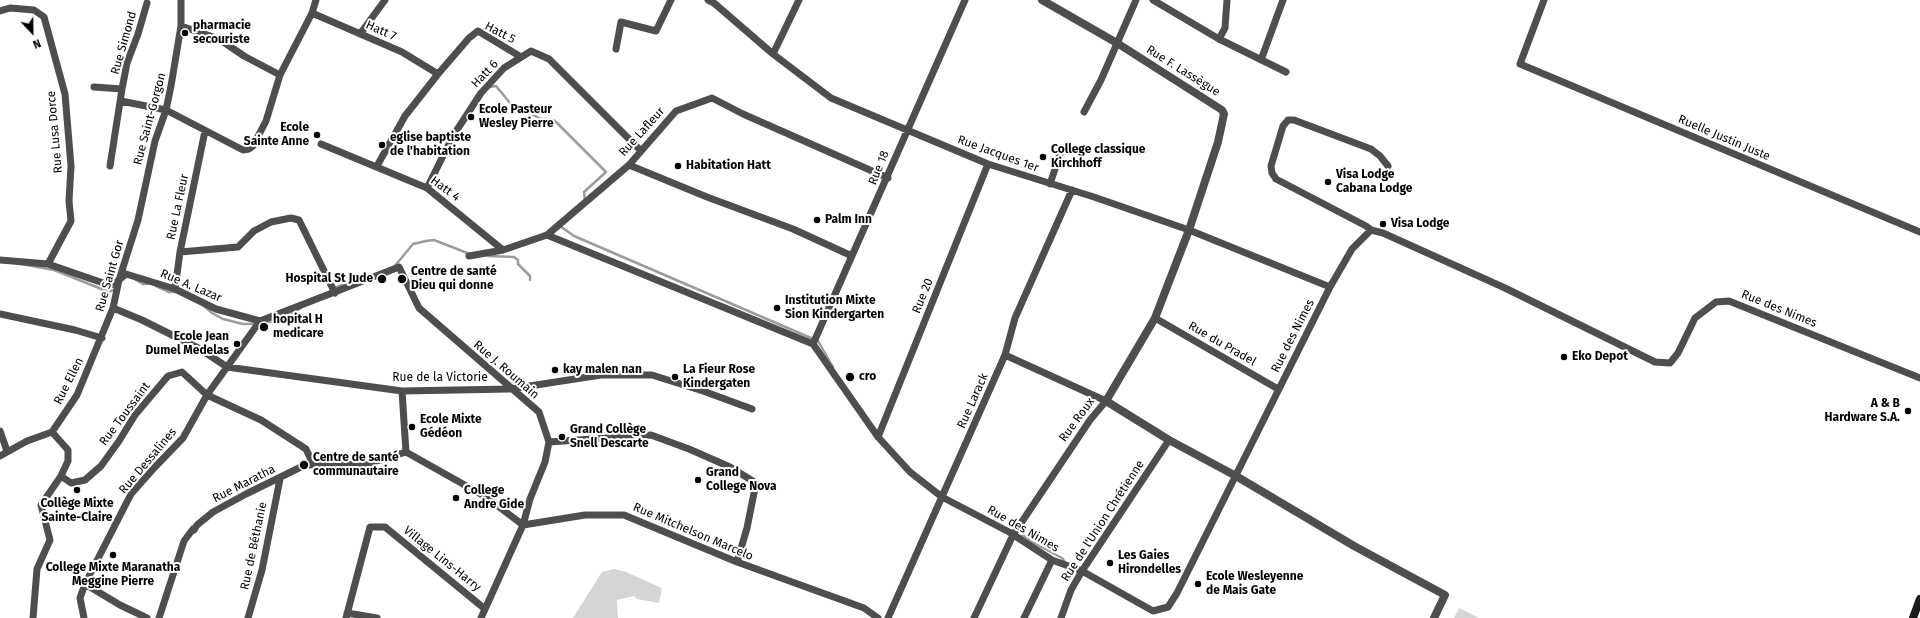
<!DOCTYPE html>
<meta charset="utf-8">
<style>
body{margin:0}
#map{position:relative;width:1920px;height:618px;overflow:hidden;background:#fff;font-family:"Fira Sans",sans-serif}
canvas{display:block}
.north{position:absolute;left:12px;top:12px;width:40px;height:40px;-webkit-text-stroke:3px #fff;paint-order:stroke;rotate:158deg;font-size:11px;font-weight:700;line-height:16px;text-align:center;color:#000}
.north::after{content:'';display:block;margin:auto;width:14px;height:18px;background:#000;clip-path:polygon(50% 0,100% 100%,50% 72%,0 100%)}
</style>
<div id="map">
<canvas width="1920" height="618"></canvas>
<div class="north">N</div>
</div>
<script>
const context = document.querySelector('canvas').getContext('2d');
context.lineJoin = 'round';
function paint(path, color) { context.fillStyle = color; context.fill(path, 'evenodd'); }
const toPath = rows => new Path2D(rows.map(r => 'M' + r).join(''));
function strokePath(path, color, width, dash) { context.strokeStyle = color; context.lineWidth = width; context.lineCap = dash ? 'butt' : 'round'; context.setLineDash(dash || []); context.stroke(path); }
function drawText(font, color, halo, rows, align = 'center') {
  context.font = font + ' "Fira Sans",sans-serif'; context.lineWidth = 4; context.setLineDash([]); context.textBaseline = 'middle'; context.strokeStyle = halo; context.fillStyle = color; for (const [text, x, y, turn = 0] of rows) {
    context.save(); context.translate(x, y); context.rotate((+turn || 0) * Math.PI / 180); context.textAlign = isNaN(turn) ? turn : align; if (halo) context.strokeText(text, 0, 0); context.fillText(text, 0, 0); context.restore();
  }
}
const green = toPath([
 [614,569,626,572,662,588,659,603,637,599,634,596,617,600,618,618,573,618,602,572],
 [1459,608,1479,618,1454,618]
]);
const stream = toPath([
 [489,87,496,86,510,103,541,119,550,119,555,121,606,172,584,192,585,200],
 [560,226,574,236,818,341,833,367],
 [488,256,514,257,518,260,518,264,530,276,530,280],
 [21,264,54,270,109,292,115,289],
 [394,267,413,244,426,241,434,240,470,254],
 [136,280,143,284,148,284],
 [156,286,169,292,175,292],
 [334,288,356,280],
 [204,306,212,313,223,319,243,324,262,324,287,317,301,308],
 [1018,536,1024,536,1030,541,1062,558,1065,562]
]);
const minor = toPath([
 [708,0,714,3,773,54,831,98,988,164,1094,197,1189,230,1330,287],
 [1153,0,1219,39,1286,72],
 [1544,0,1520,64,1920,232],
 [0,11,10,8,34,10,44,17,65,94,71,166,69,201,71,221,48,264],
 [312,13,402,52,438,74],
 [181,26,219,39,244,56,280,75],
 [360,34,385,0],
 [1219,39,1225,28,1227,0],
 [616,49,621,22,656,31,671,0],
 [773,54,799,0],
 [1261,60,1283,0],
 [94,87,122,89,110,166],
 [122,89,127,63,138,34,147,3],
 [121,101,166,110,243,150,249,149,253,146,266,121,280,75,312,13,316,0],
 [1084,112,1101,80,1136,0],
 [321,144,427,188,503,250],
 [629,165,707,197,793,229,852,256],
 [377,166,405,116,438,74,469,38,478,31,521,57],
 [1050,184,1060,154],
 [427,188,453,136,481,93,504,68,531,51,549,59,641,151],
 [1371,230,1366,226,1276,179,1272,173,1271,166,1283,126,1288,120,1294,120,1371,149,1380,156,1388,166],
 [547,235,813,344],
 [180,252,238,247,254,231,271,222,291,218,299,220,335,293],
 [469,256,503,250,547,235,629,165,676,111,712,98,743,114,888,178],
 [0,260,48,264,109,285,114,284,126,274,175,289,216,309,260,321],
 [175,289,180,252,205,131],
 [113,308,142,320,200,349,227,367,402,391,510,389,601,375,652,375,703,391,752,409],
 [0,314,75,330,102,338],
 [1155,318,1278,389],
 [813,344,878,437,910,472,942,497,1009,532,1052,560,1082,571,1153,611,1168,607,1177,593,1330,287,1352,249,1371,230,1383,233,1505,288,1655,362,1670,363,1678,353,1695,318,1716,302,1729,301,1920,378],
 [813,344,965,0],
 [402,391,406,452,486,497,523,525,585,515,624,515,737,562,864,608,878,618],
 [0,431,7,451],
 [52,432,77,395,113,308,119,280,138,220,155,141,166,110,171,86,181,26,181,0],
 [878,437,988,164],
 [549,442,651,435,689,449,730,467,756,483,747,528,737,562],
 [0,456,27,441,52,432],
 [61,476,71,483,85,480,101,466,119,441,135,415,168,376,182,372,207,395,261,420,306,449,313,464],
 [85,584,120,605,147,618],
 [347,613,377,618],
 [33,618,37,569,50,540,41,505,61,476,68,461,68,450,52,432],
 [84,618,80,598,85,584,131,494,155,467,183,438,207,395,260,321,399,267,419,308,539,412,549,442,545,462,530,499,523,525,481,618],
 [159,618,184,541,193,529,194,530,197,525,213,512,246,494,305,465,367,464,406,452],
 [248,618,262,570,280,479],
 [346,618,370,527,385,527,485,609],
 [888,618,1005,355,1015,318,1072,190],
 [974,618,1013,535,1090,420,1106,401,1005,355],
 [1024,618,1052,560],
 [1061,618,1071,590,1082,571,1169,440]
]);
const tertiary = toPath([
 [1042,0,1117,43,1222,110,1224,114,1218,142,1189,230,1155,318,1106,401,1169,440,1236,476,1354,546,1445,595,1434,618]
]);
const secondary = toPath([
 [1913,618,1920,599]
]);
const markers = [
 [185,33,4,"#000"],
 [471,117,4,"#000"],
 [317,135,4,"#000"],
 [382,145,4,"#000"],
 [1043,157,4,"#000"],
 [678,166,4,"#000"],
 [1328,182,4,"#000"],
 [817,220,4,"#000"],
 [1383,224,4,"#000"],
 [382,279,5,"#000"],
 [402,279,5,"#000"],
 [777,308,4,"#000"],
 [264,327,5,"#000"],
 [237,344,4,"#000"],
 [1564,357,4,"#000"],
 [555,370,4,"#000"],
 [675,377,4,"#000"],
 [850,377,5,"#000"],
 [1908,411,4,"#000"],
 [412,427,4,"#000"],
 [562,437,4,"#000"],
 [304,465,5,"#000"],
 [698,480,4,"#000"],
 [77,490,4,"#000"],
 [456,498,4,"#000"],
 [113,555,4,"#000"],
 [1110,563,4,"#000"],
 [1198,584,4,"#000"]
];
const poiNames = [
 ["pharmacie",193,26],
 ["secouriste",193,40],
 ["Ecole Pasteur",479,110],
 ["Wesley Pierre",479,124],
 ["Ecole",309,128,"right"],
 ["Sainte Anne",309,142,"right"],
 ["eglise baptiste",390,138],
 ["de l'habitation",390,152],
 ["College classique",1051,150],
 ["Kirchhoff",1051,164],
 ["Habitation Hatt",686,166],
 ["Visa Lodge",1336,175],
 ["Cabana Lodge",1336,189],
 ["Palm Inn",825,220],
 ["Visa Lodge",1391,224],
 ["Centre de santé",411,272],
 ["Dieu qui donne",411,286],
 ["Hospital St Jude",373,279,"right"],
 ["Institution Mixte",785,301],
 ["Sion Kindergarten",785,315],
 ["hopital H",273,320],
 ["medicare",273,334],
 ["Ecole Jean",229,337,"right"],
 ["Dumel Medelas",229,351,"right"],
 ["Eko Depot",1572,357],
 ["kay malen nan",563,370],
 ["La Fieur Rose",683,370],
 ["Kindergaten",683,384],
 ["cro",859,377],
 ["A & B",1900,404,"right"],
 ["Hardware S.A.",1900,418,"right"],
 ["Ecole Mixte",420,420],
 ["Gédéon",420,434],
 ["Grand Collège",570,430],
 ["Snell Descarte",570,444],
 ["Centre de santé",313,458],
 ["communautaire",313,472],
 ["Grand",706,473],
 ["College Nova",706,487],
 ["College",464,491],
 ["Andre Gide",464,505],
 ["Collège Mixte",77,504,"center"],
 ["Sainte-Claire",77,518,"center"],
 ["Les Gaies",1118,556],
 ["Hirondelles",1118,570],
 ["College Mixte Maranatha",113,568,"center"],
 ["Meggine Pierre",113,582,"center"],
 ["Ecole Wesleyenne",1206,577],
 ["de Mais Gate",1206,591]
];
const streetNames = [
 ["Hatt 7",381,31,24],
 ["Hatt 5",500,33,27],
 ["Rue Simond",124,43,-74],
 ["Rue F. Lassègue",1183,71,32],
 ["Hatt 6",485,74,-47],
 ["Rue Saint-Gorgon",150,119,-75],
 ["Rue Lusa Dorce",55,132,-95],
 ["Rue Lafleur",642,132,-48],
 ["Ruelle Justin Juste",1724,138,23],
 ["Rue Jacques 1er",998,154,20],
 ["Rue 18",879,168,-68],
 ["Hatt 4",445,189,36],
 ["Rue La Fleur",178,207,-78],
 ["Rue Saint Gor",110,276,-74],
 ["Rue A. Lazar",191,286,23],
 ["Rue 20",923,296,-68],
 ["Rue des Nimes",1779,309,22],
 ["Rue des Nimes",1293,336,-63],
 ["Rue du Pradel",1222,344,30],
 ["Rue J. Roumain",506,370,41],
 ["Rue de la Victorie",440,378],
 ["Rue Ellen",69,381,-63],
 ["Rue Larack",973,401,-66],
 ["Rue Toussaint",125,414,-53],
 ["Rue Roux",1077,420,-54],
 ["Rue Dessalines",148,461,-50],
 ["Rue Maratha",244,484,-27],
 ["Rue de l'Union Chrétienne",1103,521,-57],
 ["Rue des Nimes",1023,529,30],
 ["Rue Mitchelson Marcelo",693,532,23],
 ["Rue de Béthanie",254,546,-78],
 ["Village Lins-Harry",442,559,39]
];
paint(green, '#d5d5d5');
strokePath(stream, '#9c9c9c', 2.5);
strokePath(minor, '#4e4e4e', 7);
strokePath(tertiary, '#4e4e4e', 8);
strokePath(secondary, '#1b1b1b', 8);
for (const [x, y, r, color] of markers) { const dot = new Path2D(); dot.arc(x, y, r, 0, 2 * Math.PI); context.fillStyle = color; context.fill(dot); strokePath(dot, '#fff', 1.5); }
drawText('bold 12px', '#000', '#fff', poiNames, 'left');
drawText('12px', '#000', '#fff', streetNames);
</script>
